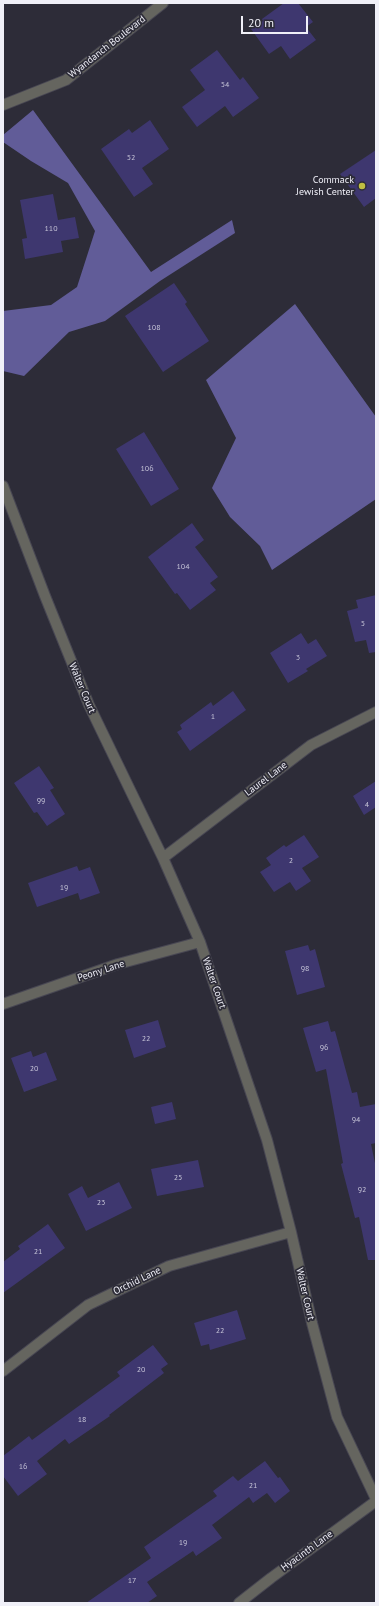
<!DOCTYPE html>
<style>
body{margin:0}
#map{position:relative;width:379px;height:1606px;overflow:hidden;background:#2d2c38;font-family:"PT Sans",sans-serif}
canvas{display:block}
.frame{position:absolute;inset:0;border:4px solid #f0f0f8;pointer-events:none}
.scale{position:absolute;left:241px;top:16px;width:67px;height:18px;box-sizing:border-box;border:2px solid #f0f0f8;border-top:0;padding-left:5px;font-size:12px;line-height:14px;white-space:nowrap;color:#f0f0f8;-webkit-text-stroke:3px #2d2c38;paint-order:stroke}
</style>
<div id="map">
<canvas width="379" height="1606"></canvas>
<div class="frame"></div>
<div class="scale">20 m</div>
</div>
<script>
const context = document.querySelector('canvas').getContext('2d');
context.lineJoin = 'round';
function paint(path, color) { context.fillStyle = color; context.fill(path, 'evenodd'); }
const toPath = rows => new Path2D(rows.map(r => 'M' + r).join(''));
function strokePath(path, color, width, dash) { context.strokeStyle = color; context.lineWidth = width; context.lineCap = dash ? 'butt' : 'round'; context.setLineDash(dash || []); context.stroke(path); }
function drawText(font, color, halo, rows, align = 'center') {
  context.font = font + ' "PT Sans",sans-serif'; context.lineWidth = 3.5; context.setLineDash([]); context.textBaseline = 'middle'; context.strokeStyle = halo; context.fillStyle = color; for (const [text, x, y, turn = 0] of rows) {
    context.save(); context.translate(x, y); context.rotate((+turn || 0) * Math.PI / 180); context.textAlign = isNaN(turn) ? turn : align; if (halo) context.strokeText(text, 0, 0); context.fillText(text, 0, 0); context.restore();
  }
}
const forest = toPath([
 [33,110,151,272,232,220,235,233,160,281,105,321,69,332,24,376,3,371,3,311,51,305,77,287,95,231,68,183,31,161,3,142,3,135],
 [295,304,376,417,376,499,272,570,260,546,230,517,212,488,236,438,206,380]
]);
const building = toPath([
 [284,3,298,3,313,22,306,27,316,40,290,59,281,46,269,54,251,29,263,21,262,19],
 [217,50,240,80,243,77,259,98,233,117,225,106,197,127,182,107,205,90,190,70],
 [150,120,169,149,142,168,153,184,134,197,101,149,129,129,132,133],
 [376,150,376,198,364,207,340,174],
 [53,194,58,220,75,217,79,238,61,241,63,252,25,259,22,239,27,238,20,200],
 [174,283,187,302,185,304,209,341,163,372,125,316],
 [144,432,179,489,151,506,116,449],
 [192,523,204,540,195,547,218,577,210,583,216,590,190,610,177,593,175,594,148,557],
 [376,595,376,652,369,653,366,640,355,642,347,611,358,608,356,600],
 [301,633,308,644,316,639,327,656,306,669,308,671,288,683,270,653],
 [233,691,246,710,190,751,177,732,182,729,180,725,211,702,213,706],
 [39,766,54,788,50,790,65,814,47,826,37,812,34,813,14,783],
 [376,781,376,807,364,815,353,796],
 [304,835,319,857,302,868,311,881,296,891,290,882,274,892,260,872,271,865,266,858,284,845,286,847],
 [77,866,79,871,90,867,100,893,80,900,78,893,37,907,28,883],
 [308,945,310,951,315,949,325,987,297,995,285,951],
 [158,1020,166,1047,134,1058,125,1030],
 [328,1021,331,1032,335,1031,352,1093,357,1092,360,1107,376,1104,376,1143,371,1144,376,1168,376,1260,368,1260,359,1217,355,1218,341,1164,343,1163,326,1069,316,1072,303,1028],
 [31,1051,33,1057,46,1052,57,1080,24,1092,11,1058],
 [172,1102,176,1119,155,1124,151,1107],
 [198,1160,204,1187,157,1196,151,1169],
 [119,1182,132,1208,86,1231,68,1194,82,1186,88,1198],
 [48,1224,65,1248,3,1293,3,1262,20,1249,18,1246],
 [237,1310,246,1339,210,1350,209,1344,201,1346,194,1323],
 [153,1345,168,1364,161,1369,164,1373,109,1415,110,1416,69,1444,65,1439,37,1461,47,1474,18,1496,3,1476,3,1456,29,1436,32,1440,120,1376,117,1372],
 [265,1461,278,1478,280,1477,290,1491,275,1503,267,1493,253,1503,249,1497,212,1525,222,1538,196,1556,193,1551,147,1582,157,1596,147,1603,86,1603,151,1558,144,1547,217,1496,213,1491,233,1476,238,1481]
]);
const street = toPath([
 [3,105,66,80,163,3],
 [3,486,45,596,89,705,163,858,200,942,267,1140,291,1232,312,1323,337,1417,376,1499],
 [163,858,311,745,376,712],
 [3,1004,118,964,200,942],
 [3,1371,88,1305,169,1266,291,1232],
 [239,1603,271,1578,376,1501]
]);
const markers = [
 [362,186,4,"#bfbe42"]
];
const numberNames = [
 ["54",225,85],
 ["52",131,158],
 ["110",51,229],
 ["108",154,328],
 ["106",147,469],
 ["104",183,567],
 ["5",363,624],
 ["3",298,658],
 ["1",213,717],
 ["99",41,801],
 ["4",367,805],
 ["2",291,861],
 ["19",64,888],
 ["98",305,969],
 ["22",146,1039],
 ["96",324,1048],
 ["20",34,1069],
 ["94",356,1120],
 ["25",178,1178],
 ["92",362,1190],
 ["23",101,1203],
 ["21",38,1252],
 ["22",220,1331],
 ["20",141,1370],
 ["18",82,1420],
 ["16",23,1467],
 ["21",253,1486],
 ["19",183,1543],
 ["17",132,1581]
];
const streetNames = [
 ["Wyandanch Boulevard",107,47,-38],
 ["Walter Court",82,688,67],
 ["Laurel Lane",266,779,-37],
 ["Peony Lane",101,971,-18],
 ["Walter Court",214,983,71],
 ["Orchid Lane",137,1281,-26],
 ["Walter Court",305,1294,77],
 ["Hyacinth Lane",307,1551,-36]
];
const poiNames = [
 ["Commack",354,180],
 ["Jewish Center",354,192]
];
paint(forest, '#615c98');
paint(building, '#3e376f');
strokePath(street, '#484753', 12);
strokePath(street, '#65655f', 10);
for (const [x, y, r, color] of markers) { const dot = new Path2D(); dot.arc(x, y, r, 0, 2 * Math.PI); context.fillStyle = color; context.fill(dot); strokePath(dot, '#2d2c38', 1.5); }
drawText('8px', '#c4c2d6', null, numberNames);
drawText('10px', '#f0f0f8', '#2d2c38', streetNames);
drawText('10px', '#f0f0f8', '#2d2c38', poiNames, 'right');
</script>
